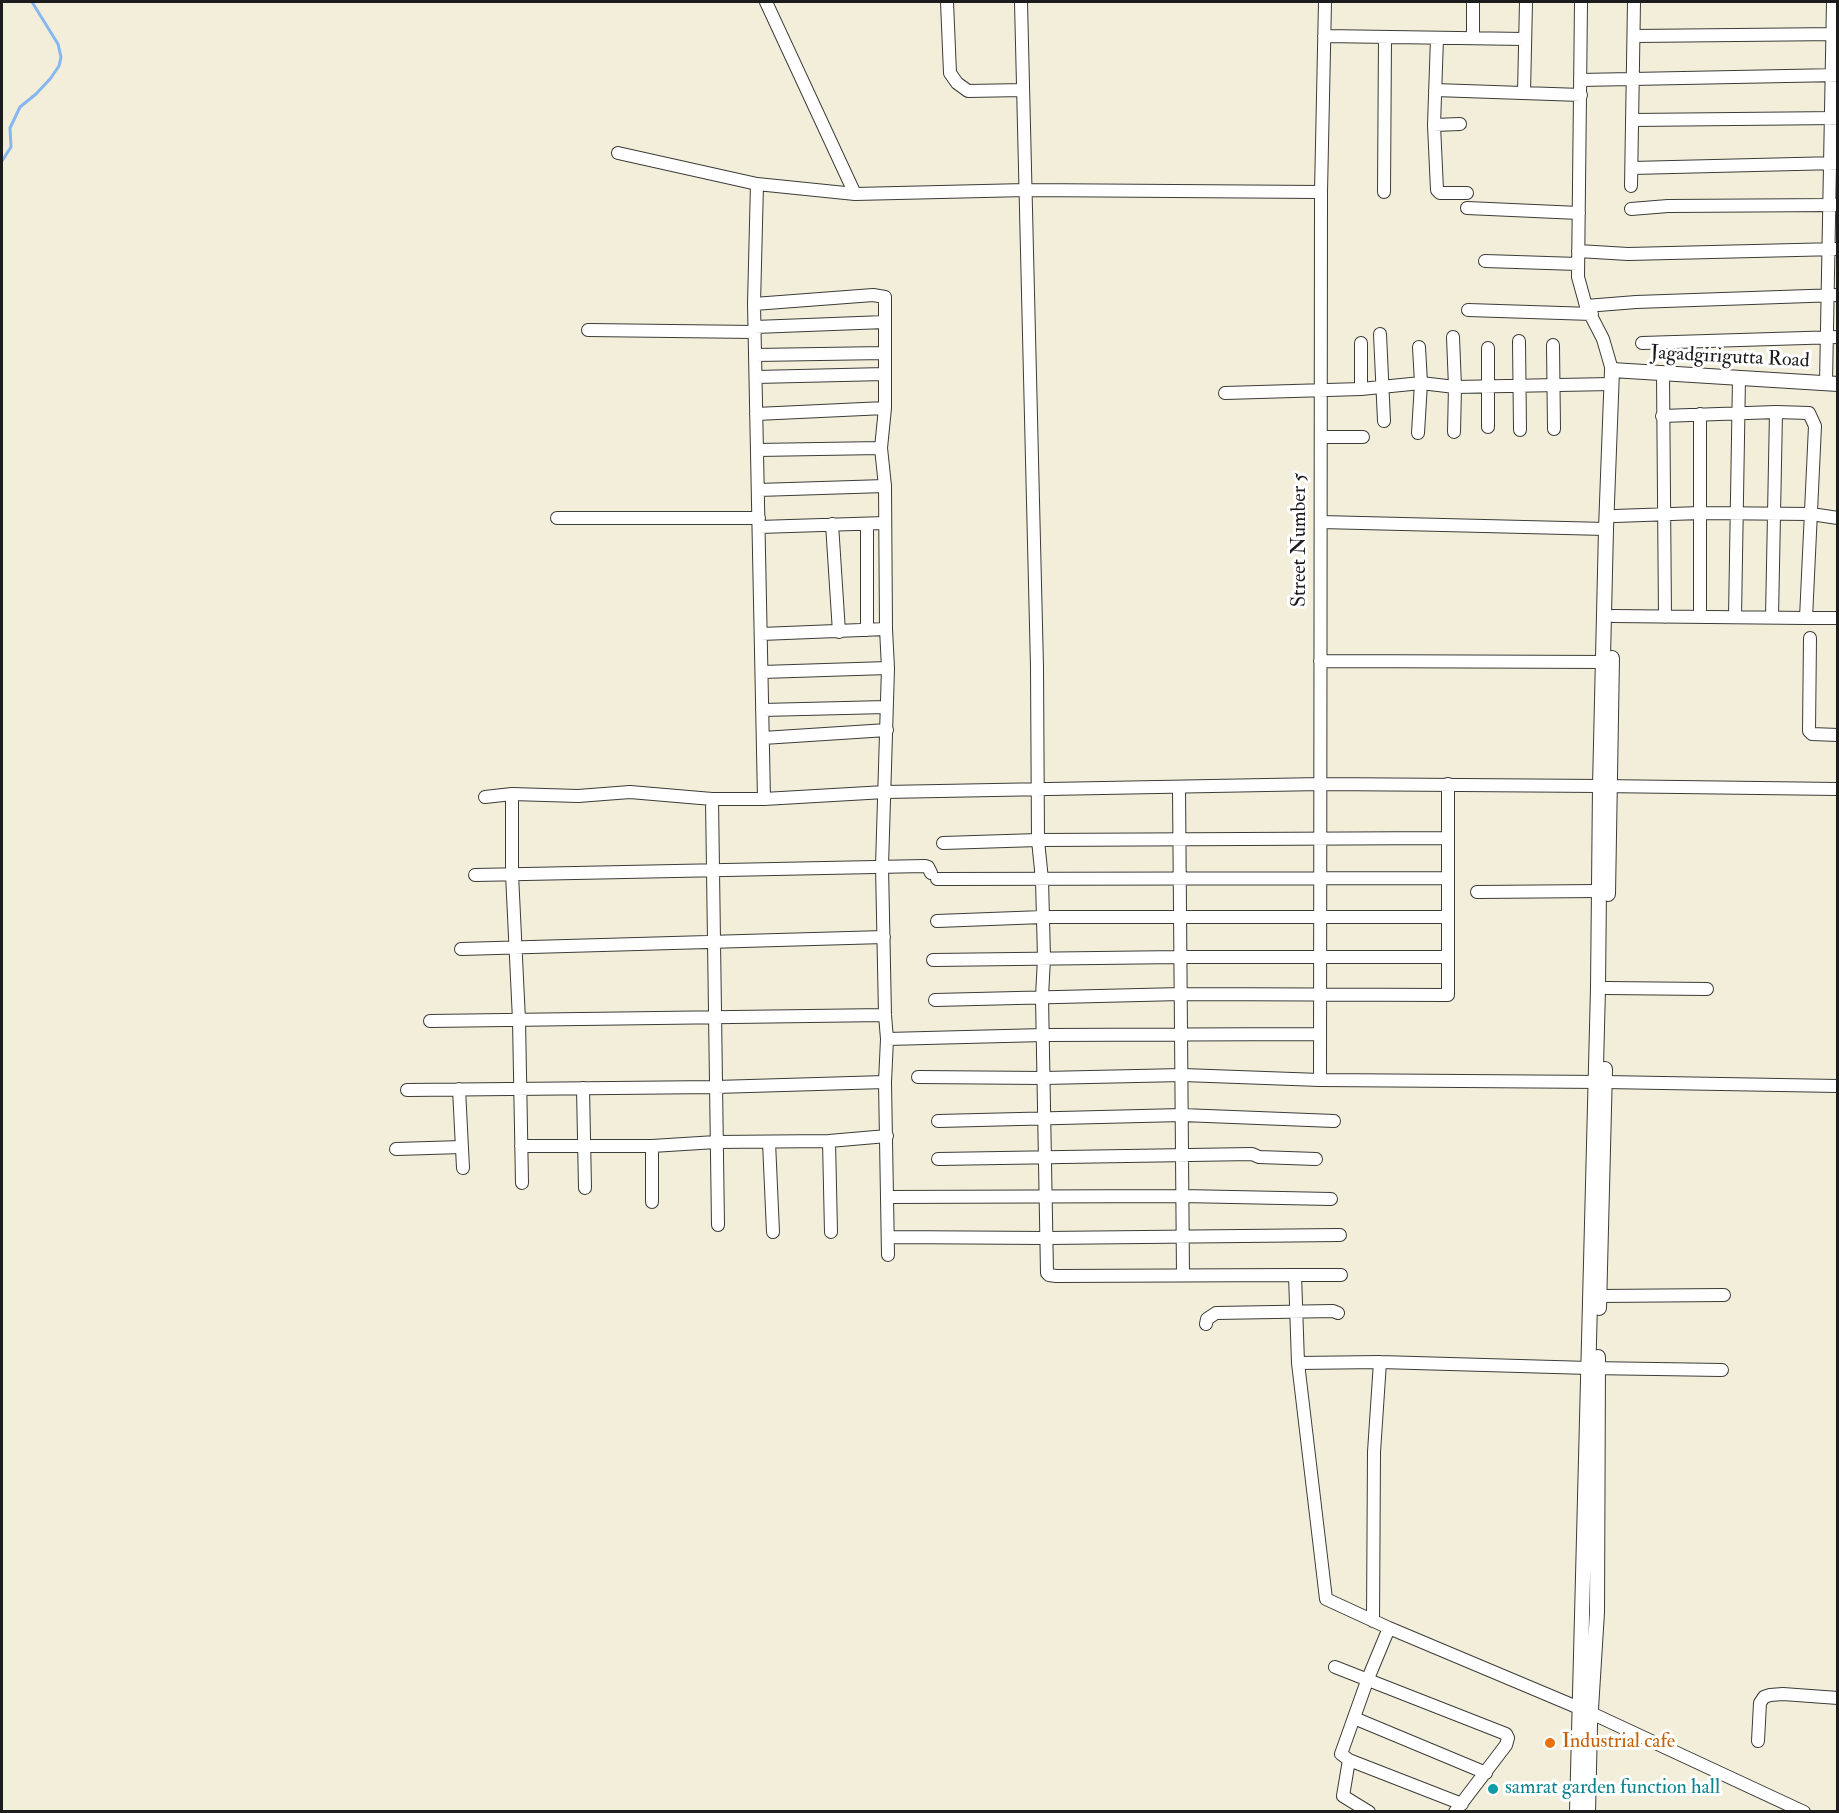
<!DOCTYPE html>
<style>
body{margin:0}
#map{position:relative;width:1839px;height:1813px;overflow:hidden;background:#f2eeda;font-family:"IM FELL Double Pica",serif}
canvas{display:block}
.frame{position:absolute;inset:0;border:3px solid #1c1c1c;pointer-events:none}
</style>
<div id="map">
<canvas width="1839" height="1813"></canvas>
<div class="frame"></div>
</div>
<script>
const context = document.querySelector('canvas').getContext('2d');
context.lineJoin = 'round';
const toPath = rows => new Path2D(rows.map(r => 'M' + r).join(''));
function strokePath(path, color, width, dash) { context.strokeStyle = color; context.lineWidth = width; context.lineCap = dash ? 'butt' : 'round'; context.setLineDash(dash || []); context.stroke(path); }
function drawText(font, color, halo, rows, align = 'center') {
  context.font = font + ' "IM FELL Double Pica",serif'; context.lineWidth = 6; context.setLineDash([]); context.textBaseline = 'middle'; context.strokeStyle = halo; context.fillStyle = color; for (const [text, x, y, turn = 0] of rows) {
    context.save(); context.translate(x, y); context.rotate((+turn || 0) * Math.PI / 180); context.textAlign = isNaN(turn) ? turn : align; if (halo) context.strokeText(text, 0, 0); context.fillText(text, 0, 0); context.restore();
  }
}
const stream = toPath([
 [2,161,11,147,10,128,20,107,36,94,50,79,59,66,61,57,58,44,32,2]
]);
const minor = toPath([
 [766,2,855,194],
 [947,2,950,73,957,83,968,91,1023,90],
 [1021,2,1037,667,1038,840,1042,880,1044,958,1042,997,1047,1273,1049,1275,1056,1276,1295,1275,1298,1363,1326,1599,1389,1628,1591,1713,1804,1812],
 [1473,2,1473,38],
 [1581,2,1578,277,1586,306,1603,339,1612,370],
 [1324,36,1525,39],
 [1634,36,1838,34],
 [1437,38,1434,125,1437,190,1440,193,1467,193],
 [1580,80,1838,75],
 [1435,90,1581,95],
 [1524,93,1526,2],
 [1632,120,1838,118],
 [1434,125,1460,124],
 [618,153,757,184,855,194,1026,190,1321,192],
 [1632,168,1837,163],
 [757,184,754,304,764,799],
 [1631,186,1634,2],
 [1384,192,1385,37],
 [1467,208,1579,213],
 [1631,209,1668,206,1836,205],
 [1578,251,1628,254,1838,249],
 [1485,261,1578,264],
 [754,304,873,295,885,297,885,408,881,448,885,486,886,629,888,668,882,866,885,1015,887,1039,885,1082,888,1255],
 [1586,306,1636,302,1838,295],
 [1468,310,1592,314],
 [755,327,885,322],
 [588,330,755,332],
 [1380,334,1384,421],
 [1453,337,1455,387,1454,432],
 [1519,341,1520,430],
 [1642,343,1838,337],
 [1553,345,1554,429],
 [1488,348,1488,427],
 [755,355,885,353],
 [1663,374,1665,617],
 [756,377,885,374],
 [1826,383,1833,2],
 [1361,389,1361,343],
 [1225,393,1361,389,1421,383,1455,387,1611,384],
 [756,414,885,408],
 [1662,416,1776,412,1809,413,1815,426,1806,618,1838,618],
 [1418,433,1421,383,1419,347],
 [1321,437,1363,437],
 [757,450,881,448],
 [758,490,885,486],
 [1615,516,1700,513,1811,514,1838,518],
 [557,518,759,518],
 [1321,522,1606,529],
 [832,524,839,632],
 [867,524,867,630],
 [759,527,885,523],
 [1613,616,1806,618],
 [1700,617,1700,414],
 [1735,617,1739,378],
 [1772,617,1776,412],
 [761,634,886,629],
 [1810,638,1809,731,1812,734,1838,735],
 [1320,661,1612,662],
 [762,672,888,668],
 [762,710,886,707],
 [763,738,887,730],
 [1179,788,1183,1275],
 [512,794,512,874,519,1020,522,1183],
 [485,797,512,794,578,796,630,792,712,799,764,799,885,792,1321,784,1600,786,1838,789],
 [712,799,718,1225],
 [943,843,1038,840,1448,838],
 [475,875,925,866,928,867,931,873],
 [937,879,1448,878],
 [1477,892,1599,891],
 [937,921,1043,917,1448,917],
 [461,949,884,937],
 [933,960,1180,957,1448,957],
 [1606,988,1707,989],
 [935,1000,1181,994,1448,995,1448,784],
 [430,1021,885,1015],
 [887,1039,1044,1035,1320,1034],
 [918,1077,1044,1078,1183,1075,1320,1080,1605,1082,1838,1086],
 [1320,1080,1321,192,1325,2],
 [583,1088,585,1188],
 [459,1089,463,1168],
 [407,1090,716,1087,885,1082],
 [938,1121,1182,1115,1334,1121],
 [829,1141,831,1232],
 [769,1142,773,1232],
 [521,1146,652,1146,716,1142,829,1141,887,1136],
 [652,1146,652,1202],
 [396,1149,462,1147],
 [938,1159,1252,1154,1259,1157,1316,1159],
 [887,1197,1183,1196,1331,1199],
 [888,1237,1046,1238,1340,1235],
 [1295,1275,1341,1275],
 [1600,1296,1724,1295],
 [1206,1324,1207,1319,1216,1313,1333,1311,1338,1313],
 [1298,1363,1380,1362,1589,1368,1722,1370],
 [1373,1621,1374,1452,1380,1362],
 [1389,1628,1367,1681,1341,1754,1349,1760,1462,1804],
 [1335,1667,1506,1734,1508,1738,1506,1745,1455,1812],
 [1354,1718,1486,1773],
 [1758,1741,1760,1703,1764,1697,1770,1695,1783,1694,1838,1698],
 [1349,1760,1343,1796,1369,1812]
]);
const tertiary = toPath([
 [1608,894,1612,658],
 [1599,1308,1605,1069],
 [1577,1812,1598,988,1600,786,1606,529,1612,370,1838,384],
 [1588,1812,1590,1725,1597,1612,1598,1357]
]);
const markers = [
 [1550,1743,6,"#e8710a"],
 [1493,1789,6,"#0f9aa8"]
];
const streetNames = [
 ["Jagadgirigutta Road",1730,358,3],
 ["Street Number 5",1301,540,-90]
];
const foodNames = [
 ["Industrial cafe",1562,1743]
];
const cultureNames = [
 ["samrat garden function hall",1505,1789]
];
strokePath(stream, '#87b6f1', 3);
strokePath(minor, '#3c3c38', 14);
strokePath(tertiary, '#3c3c38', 16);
strokePath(minor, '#fff', 12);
strokePath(tertiary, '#fff', 14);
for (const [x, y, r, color] of markers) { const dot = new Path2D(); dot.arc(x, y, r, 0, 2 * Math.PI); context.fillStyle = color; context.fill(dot); strokePath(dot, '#fff', 2); }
drawText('20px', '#1c1c1c', '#fff', streetNames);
drawText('20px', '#c56008', '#fff', foodNames, 'left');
drawText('20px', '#0d838f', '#fff', cultureNames, 'left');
</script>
